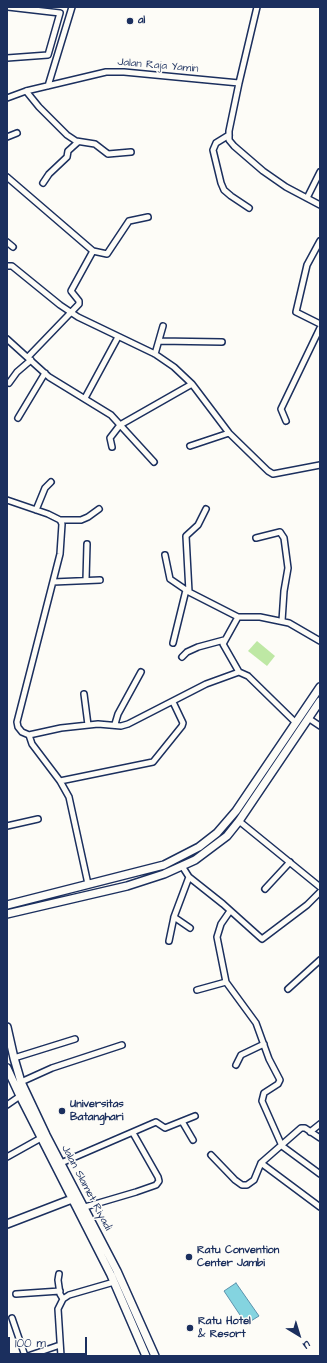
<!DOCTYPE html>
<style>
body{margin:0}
#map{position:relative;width:327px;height:1363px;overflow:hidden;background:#fdfcf7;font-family:"Architects Daughter",sans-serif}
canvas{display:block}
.frame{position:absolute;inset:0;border:8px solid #1b2f5e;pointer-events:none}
.north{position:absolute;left:279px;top:1315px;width:40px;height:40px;-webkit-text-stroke:3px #fdfcf7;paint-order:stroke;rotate:142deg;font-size:11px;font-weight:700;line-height:16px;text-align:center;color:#1b2f5e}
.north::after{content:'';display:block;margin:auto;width:14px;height:18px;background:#1b2f5e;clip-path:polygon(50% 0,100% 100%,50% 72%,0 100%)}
.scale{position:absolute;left:8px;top:1337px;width:79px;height:18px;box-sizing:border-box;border:2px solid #1b2f5e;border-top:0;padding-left:5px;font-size:12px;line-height:14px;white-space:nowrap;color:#1b2f5e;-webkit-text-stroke:3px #fdfcf7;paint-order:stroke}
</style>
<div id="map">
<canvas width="327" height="1363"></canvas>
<div class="frame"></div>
<div class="north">U</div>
<div class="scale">100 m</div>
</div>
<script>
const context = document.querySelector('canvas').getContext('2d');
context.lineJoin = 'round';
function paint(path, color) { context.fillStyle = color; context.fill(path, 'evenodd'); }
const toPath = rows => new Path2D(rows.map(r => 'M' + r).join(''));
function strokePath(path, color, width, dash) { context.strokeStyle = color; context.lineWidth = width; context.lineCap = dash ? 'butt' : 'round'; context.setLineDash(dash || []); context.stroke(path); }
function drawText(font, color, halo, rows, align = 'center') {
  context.font = font + ' "Architects Daughter",sans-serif'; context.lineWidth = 3; context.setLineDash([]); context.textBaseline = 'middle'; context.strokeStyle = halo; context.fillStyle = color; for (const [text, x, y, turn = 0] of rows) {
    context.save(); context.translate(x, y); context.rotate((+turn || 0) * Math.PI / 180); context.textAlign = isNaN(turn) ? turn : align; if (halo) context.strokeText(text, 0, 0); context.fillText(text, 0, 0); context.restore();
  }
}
const green = toPath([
 [257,641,275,656,267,666,248,651]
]);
const water = toPath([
 [236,1283,259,1316,246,1324,224,1291,236,1283]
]);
const street = toPath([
 [257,7,239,83,229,131,229,140,234,146,263,171,286,187,320,205],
 [7,58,48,55,60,13,8,7],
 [48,86,72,7],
 [26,91,39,107,67,135,76,141,95,144,108,154,131,152],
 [7,98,26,91,106,72,124,72,239,83],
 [229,135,216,143,213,150,221,183,224,190,231,196,249,208],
 [7,137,17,133],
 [7,177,93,251,107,254,129,221,148,217],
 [43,183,49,174,67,157,68,151,78,142],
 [307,198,320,172],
 [320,241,307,265,296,312,320,324],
 [7,242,13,247],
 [7,266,12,266,60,305,78,317,155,354,174,367,192,384,229,433,268,471,273,474,320,465],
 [7,339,49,377,111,415,154,462],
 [159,341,222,342],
 [155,354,163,326],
 [28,357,79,304,79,301,71,291,93,251],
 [9,383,17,372,31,360],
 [85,398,118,337],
 [18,418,45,373],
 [286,421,281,409,320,328],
 [190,446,229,433],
 [112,447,110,438,120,425,192,384],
 [7,500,48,514,60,520,62,524,60,554,17,722,18,727,22,732,29,735,61,728,98,724,121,726,128,724,206,684,239,672,248,676,296,723],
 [36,510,45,488,51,482],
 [60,520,81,520,88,517,99,509],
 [256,538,280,532,284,538,288,568,284,591,282,621],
 [165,555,170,579,189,592,238,617,260,617,289,623,320,641],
 [86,580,87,544],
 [53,582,100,580],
 [189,592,186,536,198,525,206,509],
 [238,617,223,644,239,672],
 [173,643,186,590],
 [182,657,187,652,198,647,224,640],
 [84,694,88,725],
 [308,718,320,726],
 [115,724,118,714,141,672],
 [29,735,32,744,60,781,69,797,88,884],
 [60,781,153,762,182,726,183,723,173,702],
 [239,821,320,887],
 [7,826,38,819],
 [182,866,189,877,223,904,262,939,307,905,320,892],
 [265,889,290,862],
 [230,911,221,924,217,937,226,982,256,1023,269,1059,280,1080,278,1084,264,1093,262,1101,282,1146,320,1174],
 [174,917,190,928],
 [169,941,174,917,189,877],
 [288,989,320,960],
 [197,990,226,982],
 [14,1058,75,1039],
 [236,1065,241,1055,264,1044],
 [21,1082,52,1068,122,1045],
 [7,1105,20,1096],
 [183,1123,193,1140],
 [310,1132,320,1124],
 [211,1155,235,1180,242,1185,247,1185,254,1180,261,1163,301,1128,305,1128,320,1138],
 [7,1157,41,1138],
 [61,1163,156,1122,165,1128,195,1116],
 [261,1163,320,1207],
 [85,1207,136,1192,156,1185,159,1181,158,1177,133,1133],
 [59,1274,58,1280,60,1294,63,1299],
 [16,1294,60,1291],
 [12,1318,25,1356],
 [28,1356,60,1345],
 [61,1356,58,1309,63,1299,69,1295,114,1282]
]);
const secondary = toPath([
 [7,905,164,865,199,847,217,833,236,811,320,687],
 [7,914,127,886,164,874,195,860,227,836,239,821,320,701],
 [7,1027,14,1058,21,1082,46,1135,117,1271,155,1356],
 [7,1068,20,1096,111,1275,146,1356],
 [7,1224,72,1199]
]);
const markers = [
 [130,21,4,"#1b2f5e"],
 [62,1111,4,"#1b2f5e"],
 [189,1257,4,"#1b2f5e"],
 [190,1328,4,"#1b2f5e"]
];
const poiNames = [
 ["al",138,21],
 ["Universitas",70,1105],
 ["Batanghari",70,1118],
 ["Ratu Convention",197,1251],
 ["Center Jambi",197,1264],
 ["Ratu Hotel",198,1322],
 ["& Resort",198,1335]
];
const streetNames = [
 ["Jalan Raja Yamin",158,66,5],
 ["Jalan Slamet Riyadi",86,1188,62]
];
paint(green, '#bee8a4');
paint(water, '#84d4e0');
strokePath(water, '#5a92ac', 1);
strokePath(street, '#1b2f5e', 8);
strokePath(secondary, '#1b2f5e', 10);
strokePath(street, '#fdfcf7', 5);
strokePath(secondary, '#fdfcf7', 7);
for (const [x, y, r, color] of markers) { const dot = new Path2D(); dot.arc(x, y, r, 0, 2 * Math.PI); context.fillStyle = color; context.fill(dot); strokePath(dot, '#fdfcf7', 1.5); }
drawText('bold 11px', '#1b2f5e', '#fdfcf7', poiNames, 'left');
drawText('11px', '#1b2f5e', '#fdfcf7', streetNames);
</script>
